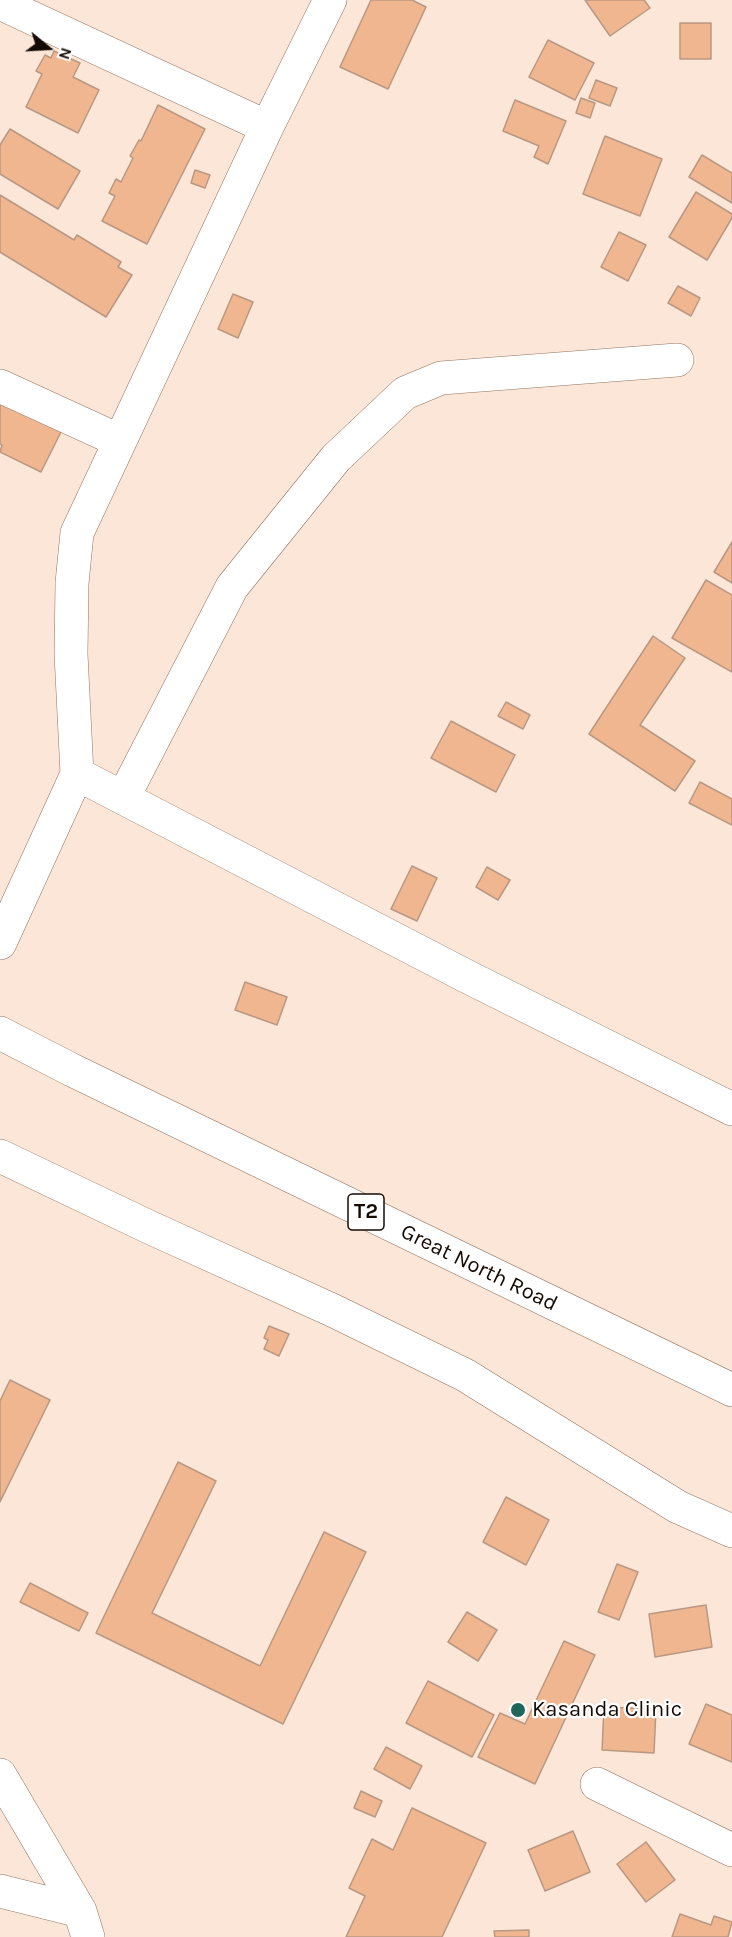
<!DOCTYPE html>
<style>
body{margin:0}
#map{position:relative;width:732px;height:1937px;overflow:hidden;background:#fbe6d8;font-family:Karla,sans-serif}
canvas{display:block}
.north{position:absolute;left:18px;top:18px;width:60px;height:60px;-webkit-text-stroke:4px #fff;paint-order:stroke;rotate:108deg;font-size:16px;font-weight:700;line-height:24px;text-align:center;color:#160b04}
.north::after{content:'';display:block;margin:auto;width:21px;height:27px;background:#160b04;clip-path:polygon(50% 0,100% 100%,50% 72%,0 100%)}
</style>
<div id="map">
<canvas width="732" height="1937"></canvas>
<div class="north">N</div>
</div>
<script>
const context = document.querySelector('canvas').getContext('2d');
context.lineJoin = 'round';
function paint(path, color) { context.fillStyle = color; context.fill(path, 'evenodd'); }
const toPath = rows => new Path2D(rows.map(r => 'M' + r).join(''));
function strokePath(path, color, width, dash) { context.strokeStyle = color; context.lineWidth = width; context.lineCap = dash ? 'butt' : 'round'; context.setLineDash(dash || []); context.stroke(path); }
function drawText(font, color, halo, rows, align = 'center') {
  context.font = font + ' Karla,sans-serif'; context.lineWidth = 4.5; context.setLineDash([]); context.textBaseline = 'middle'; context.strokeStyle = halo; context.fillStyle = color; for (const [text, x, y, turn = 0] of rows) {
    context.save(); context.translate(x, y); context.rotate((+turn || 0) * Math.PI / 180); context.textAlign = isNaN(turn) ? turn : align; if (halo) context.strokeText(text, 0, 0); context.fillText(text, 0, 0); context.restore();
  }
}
const building = toPath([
 [371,0,412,0,426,7,388,89,340,67,371,0],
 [585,0,644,0,650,8,610,36,585,0],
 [680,23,711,23,711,59,680,59,680,23],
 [548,40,594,63,575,100,529,77,548,40],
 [54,51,80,63,73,77,99,90,78,133,26,107,42,74,36,71,45,55,51,58,54,51],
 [596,80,617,88,610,106,589,98,596,80],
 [581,98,595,103,590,118,576,113,581,98],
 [515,100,566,121,548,164,534,157,539,146,503,131,515,100],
 [158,105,205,129,147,244,102,221,115,196,109,193,116,179,121,182,133,158,130,156,139,140,141,141,158,105],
 [10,129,80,171,58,209,0,174,0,145,10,129],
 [605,136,662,159,640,216,583,194,605,136],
 [702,155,732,173,732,203,689,177,702,155],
 [195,170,210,175,205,188,191,183,195,170],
 [696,192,732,214,732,218,707,260,669,237,696,192],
 [0,195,74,240,77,235,121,262,118,267,132,275,106,317,0,252,0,195],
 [619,232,646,245,628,281,601,267,619,232],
 [678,286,700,298,691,316,668,303,678,286],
 [233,294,253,302,238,338,218,329,233,294],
 [0,397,63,428,41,472,0,452,2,445,0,444,0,397],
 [732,542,732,583,714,572,732,542],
 [706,580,732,595,732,672,672,638,706,580],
 [653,636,685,658,640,725,695,761,675,791,589,734,653,636],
 [506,702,530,715,523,729,498,716,506,702],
 [451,721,515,755,496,792,431,758,451,721],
 [700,782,732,799,732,825,689,803,700,782],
 [412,866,437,878,417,921,391,909,412,866],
 [487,867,510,880,498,900,476,887,487,867],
 [245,982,287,997,277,1025,235,1010,245,982],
 [269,1326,289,1334,279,1356,264,1349,268,1340,264,1338,269,1326],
 [10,1380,50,1400,0,1502,0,1401,10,1380],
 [178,1462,216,1481,152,1613,260,1666,324,1532,366,1552,283,1724,96,1633,178,1462],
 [506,1497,549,1520,526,1565,483,1542,506,1497],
 [617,1564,638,1572,619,1620,598,1612,617,1564],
 [30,1583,88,1613,79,1631,20,1602,30,1583],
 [706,1605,712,1647,655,1657,649,1614,706,1605],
 [467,1612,497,1630,478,1661,448,1642,467,1612],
 [564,1641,595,1655,535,1784,478,1757,500,1713,525,1724,564,1641],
 [428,1681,494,1715,472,1757,406,1723,428,1681],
 [706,1704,732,1715,732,1762,689,1744,706,1704],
 [604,1707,656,1709,654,1753,602,1750,604,1707],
 [386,1747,422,1766,410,1789,374,1769,386,1747],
 [361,1791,382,1801,375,1817,354,1808,361,1791],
 [412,1808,486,1843,442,1937,346,1937,365,1896,349,1888,372,1839,393,1850,412,1808],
 [573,1831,590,1872,545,1891,528,1850,573,1831],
 [646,1842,675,1880,646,1902,617,1864,646,1842],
 [680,1914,711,1925,714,1916,732,1922,728,1937,672,1937,680,1914],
 [529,1930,529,1937,495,1937,494,1931,529,1930]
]);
const street = toPath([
 [0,3,267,127],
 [0,386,120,441],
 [77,774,466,976,732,1109],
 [123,798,232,587,336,458,405,393,441,378,677,360],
 [0,943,77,774,71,654,72,583,77,533,267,127,330,0],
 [0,1156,149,1227,332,1310,465,1375,678,1507,732,1531],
 [0,1775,80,1911,88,1937],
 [597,1784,732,1850],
 [0,1891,80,1911]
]);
const highway = toPath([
 [0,1033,72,1070,732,1390]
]);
const markers = [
 [518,1710,8,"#20675b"]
];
const shields = [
 [366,1212,36]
];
const shieldNames = [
 ["T2",366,1212]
];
const streetNames = [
 ["Great North Road",479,1268,26]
];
const poiNames = [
 ["Kasanda Clinic",532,1710]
];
paint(building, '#f0b68f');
strokePath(building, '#b99883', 1.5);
strokePath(street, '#93745f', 34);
strokePath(highway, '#93745f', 34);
strokePath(street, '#fff', 33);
strokePath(highway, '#fff', 33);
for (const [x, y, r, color] of markers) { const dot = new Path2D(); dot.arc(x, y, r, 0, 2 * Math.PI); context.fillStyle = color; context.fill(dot); strokePath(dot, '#fff', 2); }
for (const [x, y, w] of shields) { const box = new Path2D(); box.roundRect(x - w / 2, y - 18, w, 36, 4.5); context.fillStyle = '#fff'; context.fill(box); strokePath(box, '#160b04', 1.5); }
drawText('bold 21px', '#160b04', null, shieldNames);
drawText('22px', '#160b04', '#fff', streetNames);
drawText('22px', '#160b04', '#fff', poiNames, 'left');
</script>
